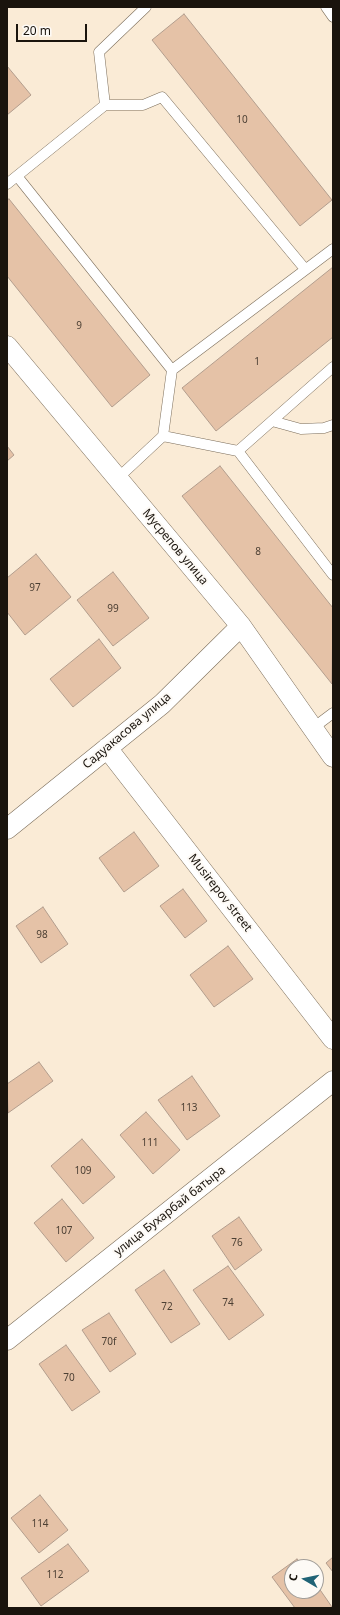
<!DOCTYPE html>
<meta charset="utf-8">
<style>
body{margin:0}
#map{position:relative;width:340px;height:1615px;overflow:hidden;background:#faebd6;font-family:"Noto Sans",sans-serif}
canvas{display:block}
.frame{position:absolute;inset:0;border:8px solid #1a140d;pointer-events:none}
.north{position:absolute;left:284px;top:1559px;width:40px;height:40px;box-sizing:border-box;background:#fdfaf6;border:1px solid #a29e99;border-radius:50%;rotate:279deg;font-size:11px;font-weight:700;line-height:16px;text-align:center;color:#1a140d}
.north::after{content:'';display:block;margin:auto;width:14px;height:18px;background:#206376;clip-path:polygon(50% 0,100% 100%,50% 72%,0 100%)}
.scale{position:absolute;left:16px;top:24px;width:71px;height:18px;box-sizing:border-box;border:2px solid #1a140d;border-top:0;padding-left:5px;font-size:12px;line-height:14px;white-space:nowrap;color:#1a140d;-webkit-text-stroke:3px #fdfaf6;paint-order:stroke}
</style>
<div id="map">
<canvas width="340" height="1615"></canvas>
<div class="frame"></div>
<div class="north">С</div>
<div class="scale">20 m</div>
</div>
<script>
const context = document.querySelector('canvas').getContext('2d');
context.lineJoin = 'round';
function paint(path, color) { context.fillStyle = color; context.fill(path, 'evenodd'); }
const toPath = rows => new Path2D(rows.map(r => 'M' + r).join(''));
function strokePath(path, color, width, dash) { context.strokeStyle = color; context.lineWidth = width; context.lineCap = dash ? 'butt' : 'round'; context.setLineDash(dash || []); context.stroke(path); }
function drawText(font, color, halo, rows, align = 'center') {
  context.font = font + ' "Noto Sans",sans-serif'; context.lineWidth = 4; context.setLineDash([]); context.textBaseline = 'middle'; context.strokeStyle = halo; context.fillStyle = color; for (const [text, x, y, turn = 0] of rows) {
    context.save(); context.translate(x, y); context.rotate((+turn || 0) * Math.PI / 180); context.textAlign = isNaN(turn) ? turn : align; if (halo) context.strokeText(text, 0, 0); context.fillText(text, 0, 0); context.restore();
  }
}
const building = toPath([
 [184,14,332,200,300,226,152,40,184,14],
 [7,66,31,95,7,115,7,66],
 [9,199,150,375,112,407,7,276,7,200,9,199],
 [333,267,333,337,216,431,182,388,333,267],
 [7,446,14,455,7,461,7,446],
 [220,466,333,608,332,684,182,496,220,466],
 [36,554,71,597,25,635,7,612,7,578,36,554],
 [113,572,149,618,113,646,77,600,113,572],
 [99,639,121,668,73,707,50,679,99,639],
 [134,832,159,866,124,892,99,858,134,832],
 [183,889,207,921,185,938,160,906,183,889],
 [43,907,68,944,41,963,16,926,43,907],
 [228,946,253,979,214,1007,190,975,228,946],
 [39,1062,53,1081,8,1113,7,1084,39,1062],
 [192,1076,220,1116,187,1140,158,1100,192,1076],
 [146,1112,180,1150,153,1174,120,1135,146,1112],
 [82,1139,115,1177,83,1204,51,1166,82,1139],
 [62,1199,94,1238,66,1262,34,1223,62,1199],
 [239,1217,262,1250,235,1270,212,1236,239,1217],
 [228,1266,264,1315,229,1340,193,1290,228,1266],
 [164,1270,200,1324,171,1343,135,1290,164,1270],
 [109,1313,136,1354,110,1372,82,1330,109,1313],
 [66,1345,100,1392,72,1411,39,1364,66,1345],
 [40,1495,68,1530,39,1553,11,1518,40,1495],
 [68,1544,89,1571,41,1606,21,1578,68,1544],
 [333,1557,333,1572,326,1563,333,1557],
 [297,1559,304,1567,292,1567,292,1591,316,1591,316,1584,332,1607,330,1608,295,1608,272,1577,297,1559]
]);
const service = toPath([
 [326,7,333,17],
 [105,105,143,105,162,97,305,269],
 [17,176,172,370],
 [7,184,105,105,99,52,146,7],
 [272,421,301,429,324,428,333,425],
 [163,436,238,451,333,367],
 [238,451,333,575],
 [118,478,163,436,172,370,333,249],
 [313,728,333,713]
]);
const minor = toPath([
 [7,346,241,626,333,757],
 [107,748,333,1039],
 [7,829,162,704,241,626],
 [7,1340,333,1081]
]);
const numberNames = [
 ["10",242,120],
 ["9",79,326],
 ["1",257,362],
 ["8",258,552],
 ["97",35,588],
 ["99",113,609],
 ["98",42,935],
 ["113",189,1108],
 ["111",150,1143],
 ["109",83,1171],
 ["107",64,1231],
 ["76",237,1243],
 ["74",228,1303],
 ["72",167,1307],
 ["70f",109,1342],
 ["70",69,1378],
 ["114",40,1524],
 ["112",55,1575]
];
const streetNames = [
 ["Мусрепов улица",175,547,50],
 ["Садуакасова улица",127,731,-40],
 ["Musirepov street",220,893,52],
 ["улица Бухарбай батыра",170,1211,-38]
];
paint(building, '#e5c2a7');
strokePath(building, '#b29d8d', 1);
strokePath(service, '#7c6e5b', 11);
strokePath(minor, '#7c6e5b', 21);
strokePath(service, '#fff', 10);
strokePath(minor, '#fff', 20);
drawText('10px', '#4d4034', null, numberNames);
drawText('12px', '#1a140d', '#fdfaf6', streetNames);
</script>
